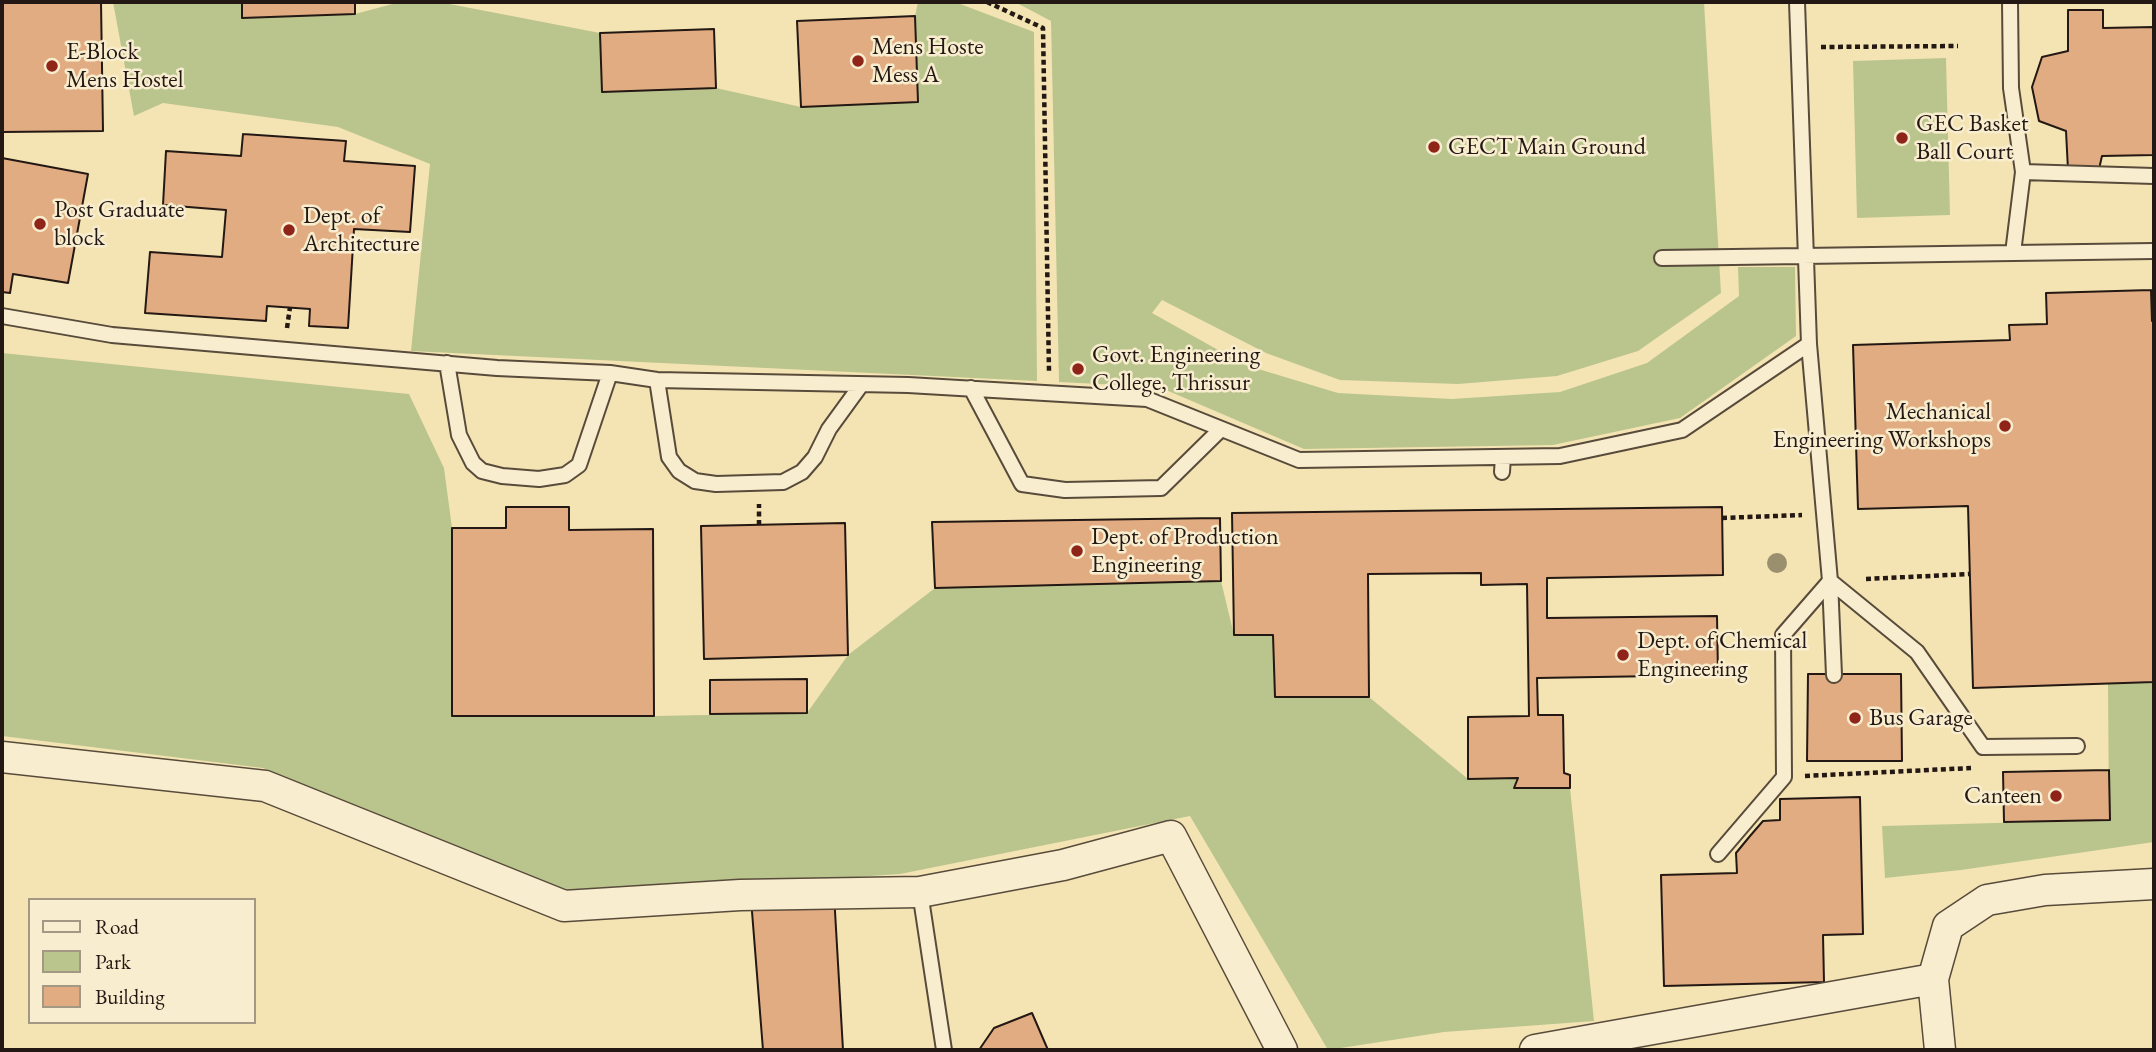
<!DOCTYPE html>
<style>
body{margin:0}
#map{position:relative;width:2156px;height:1052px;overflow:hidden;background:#f5e4b3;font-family:"EB Garamond",serif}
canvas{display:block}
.frame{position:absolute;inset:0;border:4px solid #231813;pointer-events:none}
.legend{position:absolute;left:28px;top:898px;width:228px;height:126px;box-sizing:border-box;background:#f8edce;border:2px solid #a39883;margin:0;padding:9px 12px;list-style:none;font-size:21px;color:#231813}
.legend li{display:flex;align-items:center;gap:14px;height:35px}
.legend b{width:35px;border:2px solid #a39883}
</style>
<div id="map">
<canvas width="2156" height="1052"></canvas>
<div class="frame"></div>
<ul class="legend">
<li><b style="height:9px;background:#f8edce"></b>Road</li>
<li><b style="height:19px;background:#bac58e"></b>Park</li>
<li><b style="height:19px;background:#e1ac82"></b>Building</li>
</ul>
</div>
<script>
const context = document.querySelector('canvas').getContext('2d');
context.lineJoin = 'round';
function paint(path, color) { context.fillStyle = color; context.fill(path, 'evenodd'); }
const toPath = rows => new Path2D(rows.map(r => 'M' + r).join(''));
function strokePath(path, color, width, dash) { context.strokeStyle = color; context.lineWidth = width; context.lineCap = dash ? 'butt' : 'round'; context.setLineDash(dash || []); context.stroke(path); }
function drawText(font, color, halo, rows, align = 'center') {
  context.font = font + ' "EB Garamond",serif'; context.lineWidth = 5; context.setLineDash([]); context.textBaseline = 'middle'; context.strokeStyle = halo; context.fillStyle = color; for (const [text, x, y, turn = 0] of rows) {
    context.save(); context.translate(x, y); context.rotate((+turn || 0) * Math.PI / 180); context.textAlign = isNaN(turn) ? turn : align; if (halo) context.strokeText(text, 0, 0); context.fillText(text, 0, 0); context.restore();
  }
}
const green = toPath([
 [113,2,242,2,243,18,355,14,400,2,439,2,600,33,602,92,716,88,801,107,918,102,915,16,918,2,955,2,1034,32,1037,381,411,351,430,164,338,127,163,103,134,116],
 [1015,2,1704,2,1721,293,1638,351,1557,376,1458,384,1340,380,1266,353,1162,300,1152,313,1245,365,1338,393,1452,399,1560,392,1647,363,1739,296,1738,267,1795,267,1796,336,1680,418,1553,445,1304,449,1159,387,1059,382,1051,21],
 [1946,58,1950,215,1857,218,1853,61],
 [2,353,409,394,444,468,452,528,654,716,807,713,848,655,935,588,1221,581,1234,635,1273,635,1275,697,1369,697,1468,779,1518,778,1515,788,1570,788,1594,1021,1444,1032,1328,1050,1190,816,900,874,570,896,263,768,2,736],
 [2154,682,2154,842,1961,870,1885,878,1882,826,2109,820,2108,684]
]);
const building = toPath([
 [2,2,101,2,103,131,2,132,2,2],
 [242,2,355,2,355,14,242,18,242,2],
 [2068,10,2103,10,2103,28,2154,27,2154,155,2102,156,2099,169,2068,170,2066,131,2039,121,2032,87,2042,57,2068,51,2068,10],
 [915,16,918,102,801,107,797,21,915,16],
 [714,29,716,88,602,92,600,33,714,29],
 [243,134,346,141,344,161,415,166,410,232,354,229,348,328,309,326,310,309,267,306,266,321,145,313,150,252,222,257,226,210,163,205,166,151,241,156,243,134],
 [2,158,88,174,68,283,13,274,10,293,2,292,2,158],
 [2151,290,2152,321,2154,321,2154,682,1973,688,1968,506,1858,509,1853,345,2010,340,2009,325,2047,324,2046,293,2151,290],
 [506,507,569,507,569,530,653,529,654,716,452,716,452,528,506,528,506,507],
 [1722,507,1723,575,1547,578,1547,618,1717,616,1718,675,1537,678,1538,715,1563,715,1564,773,1570,775,1570,788,1514,788,1518,778,1468,779,1468,717,1529,716,1527,584,1481,585,1481,573,1368,574,1369,697,1275,697,1273,635,1234,635,1232,513,1722,507],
 [1220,518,1221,581,935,588,932,522,1220,518],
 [845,523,848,655,704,659,701,526,845,523],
 [1808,674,1901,674,1902,761,1807,761,1808,674],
 [807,679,807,713,710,714,710,680,807,679],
 [2109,770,2110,820,2004,822,2003,772,2109,770],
 [1860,797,1863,934,1823,935,1824,982,1664,986,1661,875,1737,873,1736,853,1750,836,1763,821,1780,820,1780,799,1860,797],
 [834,894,843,1050,763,1050,751,899,834,894],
 [1032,1013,1048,1050,979,1050,994,1028,1032,1013]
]);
const path = toPath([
 [987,2,1043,28,1049,371],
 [1821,47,1958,46],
 [287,328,290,307],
 [1722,518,1802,515],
 [759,525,759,504],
 [1866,579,1970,574],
 [1805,776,1971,768]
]);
const lane = toPath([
 [2010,2,2011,88,2023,172,2013,253],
 [2023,172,2154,176],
 [1662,258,2154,251],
 [2,316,112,335,497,368,610,373,657,380,908,385,1147,399,1299,460,1560,456,1682,430,1809,344],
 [447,363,459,435,473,463,482,471,502,476,539,479,565,475,579,465,610,373],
 [657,380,669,457,679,471,695,481,716,484,783,482,802,472,815,457,829,429,861,385],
 [971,388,1022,484,1065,490,1161,488,1221,429],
 [1502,472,1503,457],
 [1830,581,1917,652,1983,747,2077,746],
 [1830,581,1834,675],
 [1718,854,1784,777,1783,635,1830,581,1809,344,1797,2],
 [920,892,944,1050]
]);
const street = toPath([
 [2,757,265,786,564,906,740,895,920,892,1063,865,1171,836,1282,1050],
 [1535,1050,1933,979],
 [1940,1050,1933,979,1948,926,1987,900,2045,890,2154,884]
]);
const trees = [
 [1777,563]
];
const markers = [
 [858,61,7,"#8f2418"],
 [52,66,7,"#8f2418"],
 [1902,138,7,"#8f2418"],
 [1434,147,7,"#8f2418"],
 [40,224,7,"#8f2418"],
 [289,230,7,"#8f2418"],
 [1078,369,7,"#8f2418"],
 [2005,426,7,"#8f2418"],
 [1077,551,7,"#8f2418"],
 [1623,655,7,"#8f2418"],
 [1855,718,7,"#8f2418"],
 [2056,796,7,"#8f2418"]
];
const poiNames = [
 ["Mens Hoste",872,47],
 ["Mess A",872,75],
 ["E-Block",66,52],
 ["Mens Hostel",66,80],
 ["GEC Basket",1916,124],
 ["Ball Court",1916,152],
 ["GECT Main Ground",1448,147],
 ["Post Graduate",54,210],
 ["block",54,238],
 ["Dept. of",303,216],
 ["Architecture",303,244],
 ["Govt. Engineering",1092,355],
 ["College, Thrissur",1092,383],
 ["Mechanical",1991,412,"right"],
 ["Engineering Workshops",1991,440,"right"],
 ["Dept. of Production",1091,537],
 ["Engineering",1091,565],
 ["Dept. of Chemical",1637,641],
 ["Engineering",1637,669],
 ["Bus Garage",1869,718],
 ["Canteen",2042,796,"right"]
];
paint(green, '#bac58e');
paint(building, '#e1ac82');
strokePath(building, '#231813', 2);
strokePath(lane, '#584b3b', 18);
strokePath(street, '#584b3b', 33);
strokePath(path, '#231813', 4.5, [5, 3.5]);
strokePath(lane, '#f8edce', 14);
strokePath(street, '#f8edce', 30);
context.fillStyle = '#9a906f';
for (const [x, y] of trees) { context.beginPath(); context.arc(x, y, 10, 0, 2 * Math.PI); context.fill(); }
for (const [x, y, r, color] of markers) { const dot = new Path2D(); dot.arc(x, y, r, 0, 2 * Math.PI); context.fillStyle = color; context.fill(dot); strokePath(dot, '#f8edce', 2.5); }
drawText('24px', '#231813', '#f8edce', poiNames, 'left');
</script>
